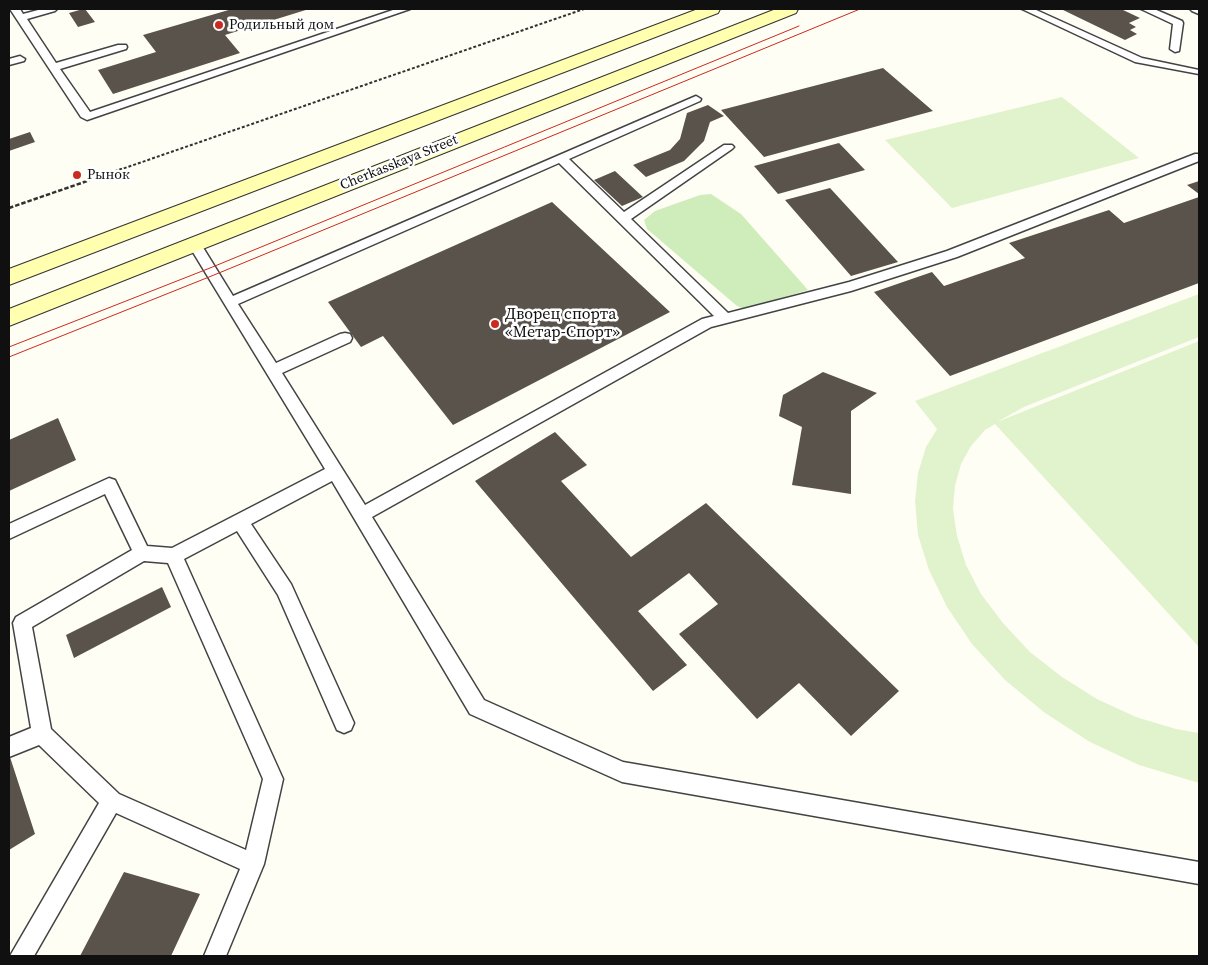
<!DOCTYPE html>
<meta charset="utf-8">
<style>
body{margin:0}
#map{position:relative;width:1208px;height:965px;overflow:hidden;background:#fffef4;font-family:"Source Serif 4",serif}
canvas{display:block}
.frame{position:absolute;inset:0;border:10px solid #101010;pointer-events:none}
</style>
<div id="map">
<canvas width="1208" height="965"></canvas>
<div class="frame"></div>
</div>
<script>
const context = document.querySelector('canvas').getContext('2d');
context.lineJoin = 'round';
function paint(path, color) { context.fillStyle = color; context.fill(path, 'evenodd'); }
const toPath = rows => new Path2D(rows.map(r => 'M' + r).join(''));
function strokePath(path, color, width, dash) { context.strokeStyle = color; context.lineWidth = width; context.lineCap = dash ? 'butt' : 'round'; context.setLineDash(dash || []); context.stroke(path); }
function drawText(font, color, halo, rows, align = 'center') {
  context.font = font + ' "Source Serif 4",serif'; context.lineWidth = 5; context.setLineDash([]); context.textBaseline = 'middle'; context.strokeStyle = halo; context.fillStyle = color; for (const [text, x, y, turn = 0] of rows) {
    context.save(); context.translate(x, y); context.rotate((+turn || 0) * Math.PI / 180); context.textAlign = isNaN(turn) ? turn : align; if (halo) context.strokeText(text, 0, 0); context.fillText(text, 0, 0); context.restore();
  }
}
const green = toPath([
 [711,194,741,214,808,290,744,309,737,306,647,229,644,220,655,211,700,195]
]);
const pitch = toPath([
 [1062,97,1139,158,952,208,885,140],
 [1199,294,1199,337,1024,407,997,422,1199,341,1199,647,995,424,985,430,971,446,961,464,955,486,953,509,957,536,966,565,981,594,1003,623,1030,652,1062,677,1097,699,1136,717,1176,729,1199,733,1199,783,1139,765,1090,742,1045,713,1005,680,972,644,947,607,929,570,918,535,915,501,918,473,926,447,937,429,915,401]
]);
const building = toPath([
 [83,9,85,9,95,22,78,27,69,13],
 [232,9,309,9,225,35,240,53,113,94,98,70,156,52,143,35],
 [1061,9,1121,9,1140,18,1129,23,1136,27,1130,30,1137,34,1125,40],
 [883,68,933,111,764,157,721,110],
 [708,105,724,116,710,122,704,141,684,161,646,177,633,165,670,150,680,139,687,113],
 [30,132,35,142,9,151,9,139],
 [839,143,865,170,778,194,754,166],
 [615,171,643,197,622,206,594,180],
 [1199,181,1199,194,1187,185],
 [830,188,898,262,851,276,785,200],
 [1199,197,1199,283,950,376,874,292,932,272,944,286,1025,258,1009,243,1109,210,1124,223],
 [552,202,670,312,453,425,383,336,361,347,328,302],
 [823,372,877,393,851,411,851,494,792,485,802,427,779,416,783,395],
 [58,418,76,460,9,491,9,440],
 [555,432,587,465,561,481,631,557,706,503,899,691,851,736,799,683,757,719,679,634,718,604,689,573,638,611,687,665,653,691,475,481],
 [162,587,171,607,74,658,66,635],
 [9,754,35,834,9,850],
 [124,872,200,894,171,956,80,956]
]);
const pathFar1 = toPath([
 [119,170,584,9]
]);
const path = toPath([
 [9,208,122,169]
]);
const service = toPath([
 [10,9,20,9,23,14,42,9,57,9,55,11,27,19,56,63,118,45,126,45,127,47,126,49,60,69,90,112,396,9,410,9,87,120,81,117,10,9],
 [1022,9,1034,9,1142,58,1199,70,1199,74,1135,62,1022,9],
 [1141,9,1154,9,1182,21,1183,23,1179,51,1175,52,1170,49,1173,24,1141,9],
 [1190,9,1199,9,1199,14,1192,11,1190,9],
 [20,56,25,59,24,61,9,65,9,59,20,56],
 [696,96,701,99,700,101,569,159,624,212,724,145,732,145,734,147,732,149,631,219,728,313,849,282,947,251,1195,154,1199,154,1199,161,957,257,851,291,711,327,372,517,484,700,623,762,1199,862,1199,884,622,782,470,714,332,481,251,524,291,584,354,723,351,730,344,733,337,730,278,595,237,531,184,559,283,779,264,864,226,956,204,956,240,869,116,813,34,956,10,956,99,803,39,745,9,757,9,737,31,728,13,623,16,617,132,550,105,494,9,539,9,524,109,478,115,480,147,546,172,548,325,469,188,244,189,241,199,241,233,296,696,96],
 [559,163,714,316,702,319,365,505,282,373,350,342,352,338,350,334,345,333,340,334,276,363,238,304,559,163],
 [144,561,168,563,263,779,246,850,119,794,51,729,32,627,144,561]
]);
const secondary = toPath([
 [698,9,720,9,718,13,9,285,9,269,698,9],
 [776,9,798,9,796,13,9,326,9,309,776,9]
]);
const tram = toPath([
 [9,347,210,268,799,26],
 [9,357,214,275,860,9]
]);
const markers = [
 [219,25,5,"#ca2a1f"],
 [77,175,5,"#ca2a1f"],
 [495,324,5,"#ca2a1f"]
];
const farPoinames = [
 ["Родильный дом",229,25],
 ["Рынок",87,175]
];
const farStreetnames = [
 ["Cherkasskaya Street",399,163,-22]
];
const poiNames = [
 ["Дворец спорта",505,315],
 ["«Метар-Спорт»",505,333]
];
paint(green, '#ceedba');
paint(pitch, '#e1f3cc');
paint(building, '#5a534c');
strokePath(service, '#434343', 3);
strokePath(secondary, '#323232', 2);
strokePath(pathFar1, '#323232', 2, [3, 2]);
strokePath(path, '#323232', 2.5, [4.5, 2]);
paint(service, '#fff');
paint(secondary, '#ffffaf');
strokePath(tram, '#ca2a1f', 1);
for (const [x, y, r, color] of markers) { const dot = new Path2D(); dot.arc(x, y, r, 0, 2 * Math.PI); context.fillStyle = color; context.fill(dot); strokePath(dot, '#fff', 2); }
drawText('14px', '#101010', '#fff', farPoinames, 'left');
drawText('14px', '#101010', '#fff', farStreetnames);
drawText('16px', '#101010', '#fff', poiNames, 'left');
</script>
